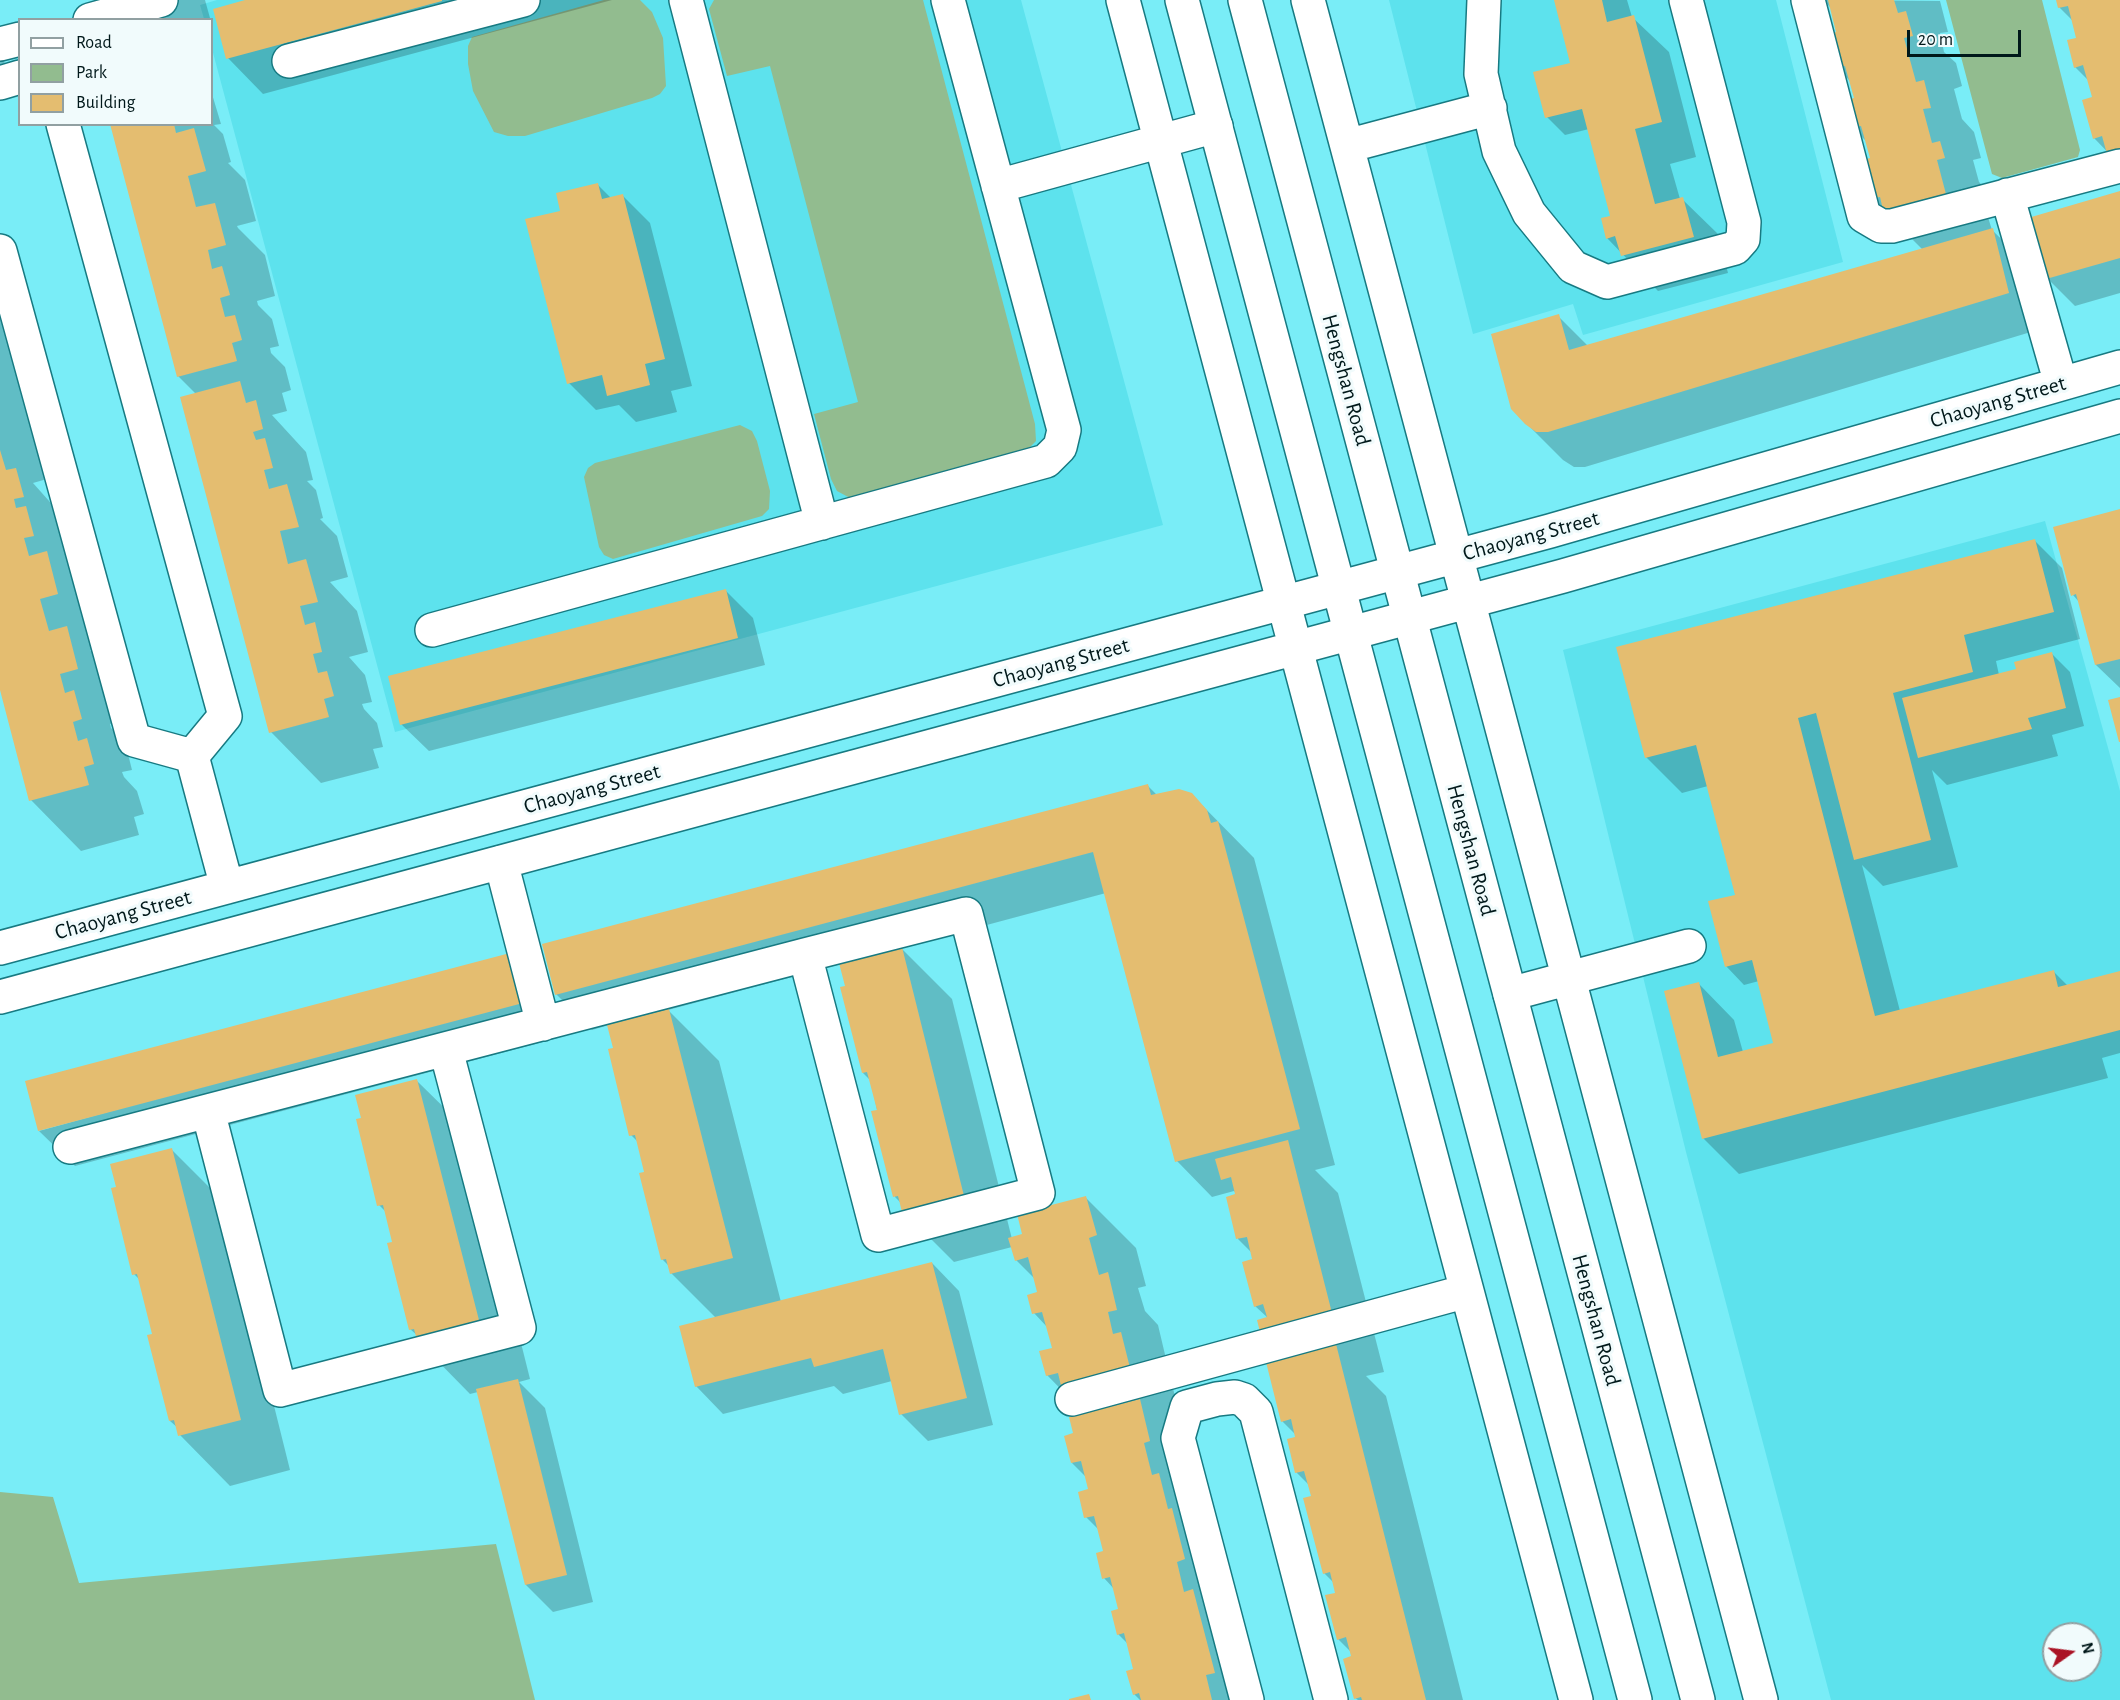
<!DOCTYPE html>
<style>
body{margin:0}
#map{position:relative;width:2120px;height:1700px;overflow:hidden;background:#79edf7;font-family:"Alegreya Sans",sans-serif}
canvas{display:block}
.legend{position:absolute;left:18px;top:18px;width:195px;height:108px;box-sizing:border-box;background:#f1fbfc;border:2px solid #91a0a2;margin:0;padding:8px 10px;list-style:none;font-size:18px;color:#00181a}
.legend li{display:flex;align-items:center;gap:12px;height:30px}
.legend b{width:30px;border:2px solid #91a0a2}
.north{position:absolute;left:2042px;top:1622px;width:60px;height:60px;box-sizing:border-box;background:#f1fbfc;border:2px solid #91a0a2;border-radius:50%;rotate:76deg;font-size:16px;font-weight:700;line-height:24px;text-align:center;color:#00181a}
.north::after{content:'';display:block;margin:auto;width:21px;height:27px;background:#aa1426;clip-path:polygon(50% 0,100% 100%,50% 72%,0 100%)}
.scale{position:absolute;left:1907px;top:30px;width:114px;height:27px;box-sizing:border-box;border:3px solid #00181a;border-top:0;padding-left:8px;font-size:18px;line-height:21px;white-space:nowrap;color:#00181a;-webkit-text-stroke:4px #f1fbfc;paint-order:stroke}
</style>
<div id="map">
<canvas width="2120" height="1700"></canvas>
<ul class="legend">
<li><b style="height:8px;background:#fff"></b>Road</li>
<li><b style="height:16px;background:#92bc8f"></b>Park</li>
<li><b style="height:16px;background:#e4bd70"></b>Building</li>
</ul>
<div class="north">N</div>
<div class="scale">20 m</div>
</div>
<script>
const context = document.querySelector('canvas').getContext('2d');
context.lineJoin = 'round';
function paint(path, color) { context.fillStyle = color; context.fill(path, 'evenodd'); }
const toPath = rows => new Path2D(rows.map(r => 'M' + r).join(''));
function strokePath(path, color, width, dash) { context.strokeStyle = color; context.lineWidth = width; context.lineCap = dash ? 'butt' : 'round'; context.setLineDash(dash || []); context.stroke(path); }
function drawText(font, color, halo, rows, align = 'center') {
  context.font = font + ' "Alegreya Sans",sans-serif'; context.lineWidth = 6; context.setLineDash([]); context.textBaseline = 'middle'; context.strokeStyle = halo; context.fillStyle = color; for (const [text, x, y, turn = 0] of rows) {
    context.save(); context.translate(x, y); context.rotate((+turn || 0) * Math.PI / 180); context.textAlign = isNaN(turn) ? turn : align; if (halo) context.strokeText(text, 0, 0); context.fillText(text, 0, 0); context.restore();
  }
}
const built = toPath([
 [217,0,1021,0,1163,525,395,732,212,49,212,20,204,19,200,5],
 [1389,0,1776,0,1843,262,1583,335,1573,304,1473,334],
 [2045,521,2120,791,2120,1700,1831,1700,1686,1152,1563,650],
 [2054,1634,2090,1634,2090,1670,2054,1670]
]);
const green = toPath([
 [604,0,640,0,652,12,663,38,666,86,660,94,652,98,525,136,508,136,494,132,473,91,468,64,468,46,472,37],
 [714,0,923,0,1035,424,1036,441,1026,451,850,498,837,491,831,479,814,414,858,402,770,66,727,76,709,9],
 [1946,0,2042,0,2080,150,2078,157,2002,178,1992,174],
 [740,425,752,431,757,441,770,491,769,509,762,516,613,559,604,555,599,547,584,477,588,468,595,463],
 [0,1492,53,1497,79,1583,496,1544,535,1700,0,1700]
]);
const shadow = toPath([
 [109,0,205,0,210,18,128,20],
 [251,0,612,0,263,94,228,58],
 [1555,0,1627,0,1632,17,1669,52,1696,157,1670,164,1680,199,1682,199,1718,234,1728,273,1658,291,1607,238,1612,217,1589,129,1565,135,1547,117,1573,68],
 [1823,0,1940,1,1948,32,1940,33,1944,52,1956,63,1962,86,1954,89,1962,119,1974,132,1981,158,1973,160,1979,182,1990,193,1986,211,1992,230,2029,266,2044,328,1585,467,1574,467,1563,460,1526,423,1558,316,1588,346,1923,250,1872,199,1871,159,1867,142,1853,128,1856,99,1851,82,1837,68,1838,33,1832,9],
 [2057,0,2120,0,2120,165,2094,138,2094,98,2089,81,2075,67,2078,39,2073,21,2059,7],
 [0,46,8,75,0,77],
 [212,94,221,124,214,125,223,134,231,162,228,163,245,180,256,221,237,226,238,228,265,255,275,296,257,301,258,305,272,319,279,346,270,348,271,353,285,367,291,390,282,393,287,411,272,415,306,452,313,480,307,481,316,490,323,518,320,519,337,536,348,577,330,582,357,611,368,652,349,657,365,675,372,702,362,704,364,709,377,723,383,747,373,749,379,768,321,783,271,732,196,394,178,376,112,124,212,124],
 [597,184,612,199,623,196,650,223,692,386,671,391,677,412,636,422,619,405,596,410,569,383,562,212],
 [2120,193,2120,293,2075,306,2048,279],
 [0,297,47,479,33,483,66,520,108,645,90,650,117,679,128,719,110,724,111,728,125,742,132,770,122,772,124,777,137,791,144,814,134,817,139,835,81,851,31,800,0,684],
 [2120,511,2120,688,2096,665,2080,603,2073,595],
 [2035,541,2062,568,2080,639,1996,661,1999,675,2018,670,2052,654,2070,672,2084,726,2052,735,2058,756,1947,785,1932,770,1958,867,1883,886,1862,865,1900,1011,2053,971,2068,986,2120,973,2120,1053,2102,1058,2108,1078,1739,1174,1703,1138,1699,984,1734,1020,1743,1052,1775,1044,1759,981,1744,985,1726,966,1737,896,1708,786,1682,793,1646,757],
 [725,590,753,618,765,665,429,751,401,724],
 [1148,786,1157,795,1191,794,1254,858,1335,1165,1315,1170,1338,1193,1384,1372,1366,1376,1386,1396,1463,1700,1358,1700,1355,1698,1353,1657,1352,1653,1338,1639,1337,1594,1334,1583,1324,1573,1312,1497,1309,1485,1296,1472,1296,1435,1282,1421,1268,1318,1255,1306,1252,1253,1238,1239,1238,1195,1234,1191,1212,1197,1177,1161,1106,893,901,948,952,999,1012,1239,1024,1235,1086,1198,1136,1248,1146,1286,1138,1288,1145,1311,1158,1325,1181,1422,1258,1700,1140,1700,1134,1694,1135,1670,1129,1645,1118,1634,1120,1610,1115,1590,1104,1578,1105,1552,1100,1531,1086,1517,1090,1490,1086,1477,1072,1463,1075,1434,1086,1415,1047,1375,1054,1349,1048,1328,1034,1313,1039,1293,1036,1280,1016,1260,1012,1247,954,1262,903,1211,902,1204,895,1197,871,1081,863,1073,841,964,668,1010,719,1061,781,1302,932,1263,959,1291,993,1425,928,1441,901,1414,892,1381,843,1394,834,1386,723,1414,696,1386,716,1318,671,1273,669,1266,662,1259,646,1173,639,1143,631,1135,609,1025,592,1030,556,994],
 [545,991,558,1038,75,1166,39,1131],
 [417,1081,468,1131,530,1379,519,1382,545,1408,593,1602,553,1612,526,1585,478,1392,470,1394,420,1343,418,1336,410,1329,387,1213,379,1205,363,1119],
 [172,1150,223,1201,290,1470,230,1486,180,1435,178,1428,170,1421,154,1335,141,1281,134,1274]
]);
const building = toPath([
 [245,0,442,0,442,1,226,59,213,9],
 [1554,0,1602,0,1607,22,1634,15,1662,122,1635,129,1655,204,1683,197,1694,237,1621,256,1615,236,1606,239,1601,218,1610,216,1582,109,1545,118,1533,72,1570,63],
 [1828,0,1894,0,1898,13,1906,11,1913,36,1904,38,1916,82,1924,80,1931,108,1923,109,1932,143,1940,141,1945,158,1937,160,1947,198,1884,214,1880,197,1870,199,1860,161,1870,158,1861,126,1851,128,1844,101,1854,98,1845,66,1836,69,1827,35,1836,32],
 [2056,0,2120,0,2120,150,2107,154,2102,136,2093,139,2082,100,2092,97,2083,65,2074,68,2067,40,2076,38,2068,6,2058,8],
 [110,124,174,124,176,133,194,128,206,171,188,176,196,207,215,203,226,245,208,250,212,269,222,266,230,295,220,298,225,317,235,315,242,340,232,343,237,361,177,377],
 [598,183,602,199,623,194,665,359,645,364,650,385,607,396,602,375,567,384,525,219,560,211,556,193],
 [2120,191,2120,258,2046,279,2028,218],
 [1993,228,2009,293,1548,432,1536,432,1525,424,1511,409,1491,334,1559,314,1569,350],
 [240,381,246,403,256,400,263,429,253,432,256,440,265,438,273,468,264,470,269,489,287,484,299,527,280,531,288,564,306,559,318,602,300,606,305,625,315,622,322,652,313,654,318,673,327,671,334,696,324,699,329,717,269,733,180,397],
 [0,450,6,470,16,468,24,497,14,499,16,508,26,506,34,536,24,538,29,556,47,551,58,594,40,599,49,631,67,626,78,669,60,674,65,693,74,690,82,719,73,722,78,741,87,738,94,764,84,767,89,785,29,801,0,690],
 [2120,509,2120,659,2095,665,2076,594,2071,596,2053,527],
 [2035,539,2054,612,1964,635,1973,672,1893,693,1931,840,1854,860,1816,713,1798,718,1875,1016,2054,970,2058,987,2120,971,2120,1030,1702,1139,1664,991,1699,982,1718,1057,1773,1043,1752,960,1725,967,1708,901,1735,895,1696,745,1645,758,1616,647],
 [726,589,738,638,400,725,388,676],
 [2052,652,2066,708,2028,718,2032,729,1918,758,1902,698,2016,669,2014,662],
 [2120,697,2120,742,2119,742,2108,700],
 [1148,784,1151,795,1179,789,1192,793,1207,810,1211,823,1218,821,1300,1129,1175,1162,1093,852,555,995,542,944],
 [902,947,964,1196,902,1212,898,1196,893,1197,871,1111,877,1110,867,1072,862,1073,840,987,845,986,839,963],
 [510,953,523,1003,38,1131,25,1081],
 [669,1009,733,1258,670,1274,666,1259,661,1260,639,1173,644,1172,635,1135,629,1136,608,1049,613,1048,607,1025],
 [417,1079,481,1328,418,1344,414,1329,409,1330,387,1243,392,1242,383,1205,377,1206,356,1119,361,1118,355,1095],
 [1288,1140,1334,1321,1262,1340,1257,1320,1267,1317,1263,1304,1254,1307,1242,1262,1252,1259,1247,1237,1236,1239,1226,1197,1235,1194,1231,1177,1221,1180,1215,1159],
 [172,1148,241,1420,178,1436,174,1420,169,1421,147,1335,152,1334,137,1274,132,1275,111,1188,116,1187,110,1164],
 [1086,1196,1097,1235,1089,1238,1099,1275,1108,1272,1117,1310,1108,1312,1113,1334,1121,1332,1131,1372,1062,1390,1058,1373,1046,1376,1039,1351,1052,1348,1042,1312,1032,1314,1027,1295,1037,1292,1028,1257,1015,1261,1008,1238,1022,1234,1017,1214],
 [932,1262,967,1398,899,1415,883,1349,814,1367,811,1358,695,1387,679,1326],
 [1336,1344,1426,1700,1362,1700,1361,1697,1354,1699,1343,1659,1351,1656,1346,1637,1337,1640,1325,1595,1335,1593,1330,1572,1323,1574,1303,1498,1311,1496,1304,1471,1295,1473,1287,1439,1295,1437,1291,1419,1281,1422,1266,1362],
 [518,1379,567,1575,525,1585,476,1389],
 [1140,1399,1150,1441,1144,1443,1152,1475,1159,1473,1168,1509,1172,1508,1185,1559,1177,1562,1184,1592,1193,1589,1215,1673,1206,1675,1212,1700,1141,1700,1139,1693,1133,1695,1126,1671,1133,1669,1124,1633,1117,1635,1111,1611,1118,1609,1110,1577,1102,1579,1096,1553,1103,1551,1094,1516,1084,1518,1078,1492,1088,1489,1081,1461,1071,1463,1064,1436,1073,1433,1069,1417],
 [1089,1694,1091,1700,1069,1700,1069,1699]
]);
const minor = toPath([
 [686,0,822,523],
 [1123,0,1576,1700],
 [1308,0,1761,1700],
 [1484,0,1481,74,1499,151,1529,213,1573,267,1607,282,1735,248,1743,239,1744,222,1686,0],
 [1808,0,1864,216,1881,226,1892,226,2120,166],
 [90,20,161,0],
 [0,44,20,39],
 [289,61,523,0],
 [0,83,20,77],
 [1347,146,1490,108],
 [998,186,1216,126],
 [2007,195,2061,384],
 [0,251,134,740,192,756,225,716,63,124],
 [432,630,1046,461,1060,447,1064,430,948,0],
 [192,756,227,887],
 [501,862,543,1024],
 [0,948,1550,531,2120,367],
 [1510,994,1689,946],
 [0,997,1563,576,2120,416],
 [208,1111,280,1390,519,1328,446,1050],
 [70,1147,805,955,966,914,1038,1193,878,1235,805,955],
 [1072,1399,1467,1291],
 [1247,1700,1178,1438,1187,1407,1217,1399,1235,1397,1244,1400,1256,1412,1331,1700]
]);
const major = toPath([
 [1182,0,1635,1700],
 [1245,0,1698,1700]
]);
const streetNames = [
 ["Hengshan Road",1346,380,75],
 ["Chaoyang Street",1998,402,-16],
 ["Chaoyang Street",1531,536,-15],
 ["Chaoyang Street",1061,663,-15],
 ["Chaoyang Street",592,789,-15],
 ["Hengshan Road",1471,850,75],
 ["Chaoyang Street",123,915,-15],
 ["Hengshan Road",1596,1320,75]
];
paint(built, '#5de2ed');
paint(green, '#92bc8f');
paint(shadow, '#0003');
paint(building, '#e4bd70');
strokePath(minor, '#177a82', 36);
strokePath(major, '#177a82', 36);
strokePath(minor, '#fff', 33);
strokePath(major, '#fff', 33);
drawText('22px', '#00181a', '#f1fbfc', streetNames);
</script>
